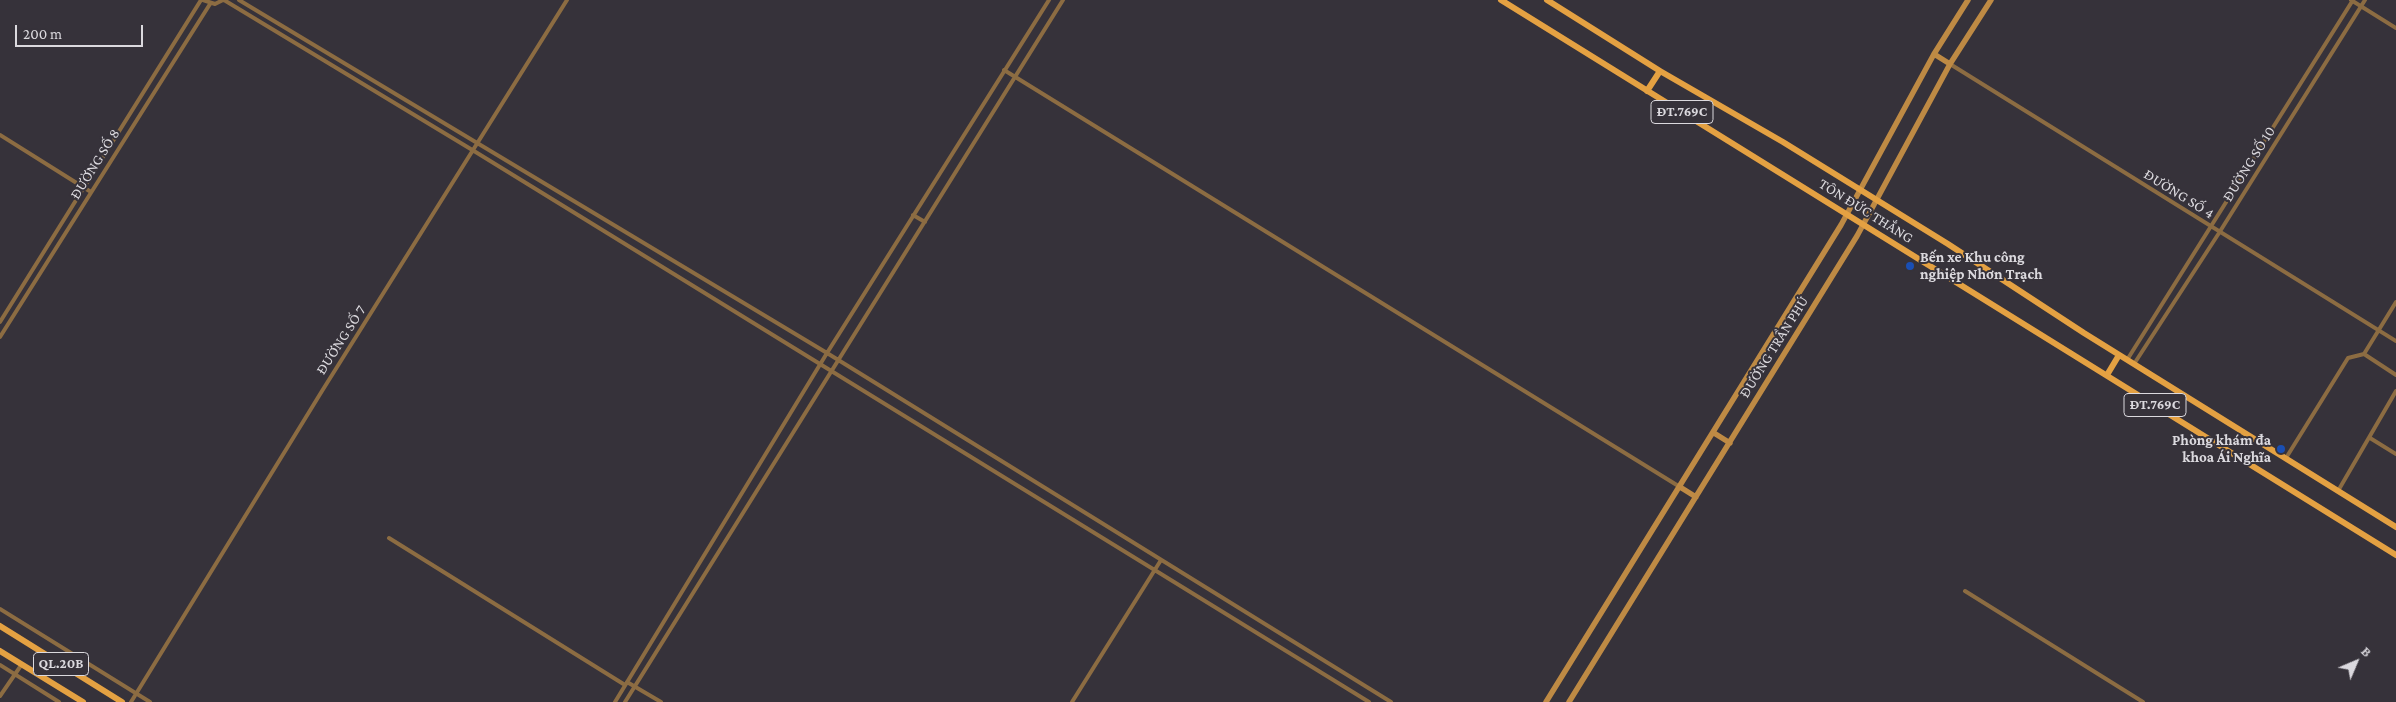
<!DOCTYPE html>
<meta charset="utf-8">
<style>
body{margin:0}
#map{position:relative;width:2396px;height:702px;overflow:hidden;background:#36323a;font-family:"Crimson Pro",serif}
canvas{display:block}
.north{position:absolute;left:2331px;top:637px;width:50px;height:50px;-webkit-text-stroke:4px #36323a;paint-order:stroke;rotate:45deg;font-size:14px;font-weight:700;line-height:20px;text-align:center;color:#dbd9de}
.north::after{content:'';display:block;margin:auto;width:18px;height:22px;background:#dbd9de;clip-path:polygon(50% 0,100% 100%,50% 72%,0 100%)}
.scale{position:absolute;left:15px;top:25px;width:128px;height:22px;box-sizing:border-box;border:2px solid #dbd9de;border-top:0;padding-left:6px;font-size:15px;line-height:18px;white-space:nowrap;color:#dbd9de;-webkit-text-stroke:4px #36323a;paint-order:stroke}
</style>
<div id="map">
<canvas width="2396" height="702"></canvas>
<div class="north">B</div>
<div class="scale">200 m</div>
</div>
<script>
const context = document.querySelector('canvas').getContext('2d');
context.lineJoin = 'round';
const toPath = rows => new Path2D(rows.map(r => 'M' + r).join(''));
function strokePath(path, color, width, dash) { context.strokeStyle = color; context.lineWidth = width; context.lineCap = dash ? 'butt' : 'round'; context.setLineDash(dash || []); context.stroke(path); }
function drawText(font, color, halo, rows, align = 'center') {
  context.font = font + ' "Crimson Pro",serif'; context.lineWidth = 4; context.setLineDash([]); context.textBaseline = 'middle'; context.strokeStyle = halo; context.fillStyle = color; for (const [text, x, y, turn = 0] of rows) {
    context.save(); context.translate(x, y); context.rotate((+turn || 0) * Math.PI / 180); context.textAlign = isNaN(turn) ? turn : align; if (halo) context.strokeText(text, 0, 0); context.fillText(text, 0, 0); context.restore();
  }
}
const minor = toPath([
 [203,0,215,4,223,0],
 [224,0,474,151,1369,702],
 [239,0,827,353,1391,702],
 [2351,0,2396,28],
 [1950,64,2396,341],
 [1004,70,1680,487],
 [0,135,91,192],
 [913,215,925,222],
 [0,322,201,0],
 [0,337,210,4],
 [2364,354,2396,302],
 [2127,360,2353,0],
 [2134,364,2219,233,2365,0],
 [2370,438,2396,454],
 [2286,458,2348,358,2364,354,2396,375],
 [2338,491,2396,391],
 [389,538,625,685],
 [1965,591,2143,702],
 [0,609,150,702],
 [0,665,59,702],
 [627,682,661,702],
 [0,696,22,664],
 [131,702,322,391,567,0],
 [615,702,827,353,1049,0],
 [625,702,1063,0],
 [1072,702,1161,560]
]);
const secondary = toPath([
 [1934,54,1950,64],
 [1714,433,1730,443],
 [1680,487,1696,497],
 [1546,702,1841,225,1934,54,1968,0],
 [1569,702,1857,236,1950,64,1991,0]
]);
const primary = toPath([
 [1501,0,2396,555],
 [1547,0,1660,71,1783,142,1948,244,2084,333,2396,527],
 [1647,91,1660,71],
 [2107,375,2119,355],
 [0,626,122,702],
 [0,651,83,702]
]);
const markers = [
 [1910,266,5,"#1a4fb4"],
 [2281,449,5,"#1a4fb4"]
];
const shields = [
 [1682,112,62],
 [2155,405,62],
 [61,664,55]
];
const shieldNames = [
 ["ĐT.769C",1682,112],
 ["ĐT.769C",2155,405],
 ["QL.20B",61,664]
];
const streetNames = [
 ["ĐƯỜNG SỐ 8",95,164,-58],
 ["ĐƯỜNG SỐ 10",2249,164,-58],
 ["ĐƯỜNG SỐ 4",2179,194,32],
 ["TÔN ĐỨC THẮNG",1866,211,32],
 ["ĐƯỜNG SỐ 7",341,340,-57],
 ["ĐƯỜNG TRẦN PHÚ",1774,347,-58]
];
const poiNames = [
 ["Bến xe Khu công",1920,257],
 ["nghiệp Nhơn Trạch",1920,274],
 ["Phòng khám đa",2271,440,"right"],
 ["khoa Ái Nghĩa",2271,457,"right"]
];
strokePath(minor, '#8c6c42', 4);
strokePath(secondary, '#be8a44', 5.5);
strokePath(primary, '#e4a142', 6);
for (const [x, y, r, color] of markers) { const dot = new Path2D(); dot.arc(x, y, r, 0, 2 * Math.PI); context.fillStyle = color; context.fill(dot); strokePath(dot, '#36323a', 2); }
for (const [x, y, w] of shields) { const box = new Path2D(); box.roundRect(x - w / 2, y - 11.5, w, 23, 4); context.fillStyle = '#36323a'; context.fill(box); strokePath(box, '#dbd9de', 1); }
drawText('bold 14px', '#dbd9de', null, shieldNames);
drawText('15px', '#dbd9de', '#36323a', streetNames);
drawText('bold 15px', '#dbd9de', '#36323a', poiNames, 'left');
</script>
